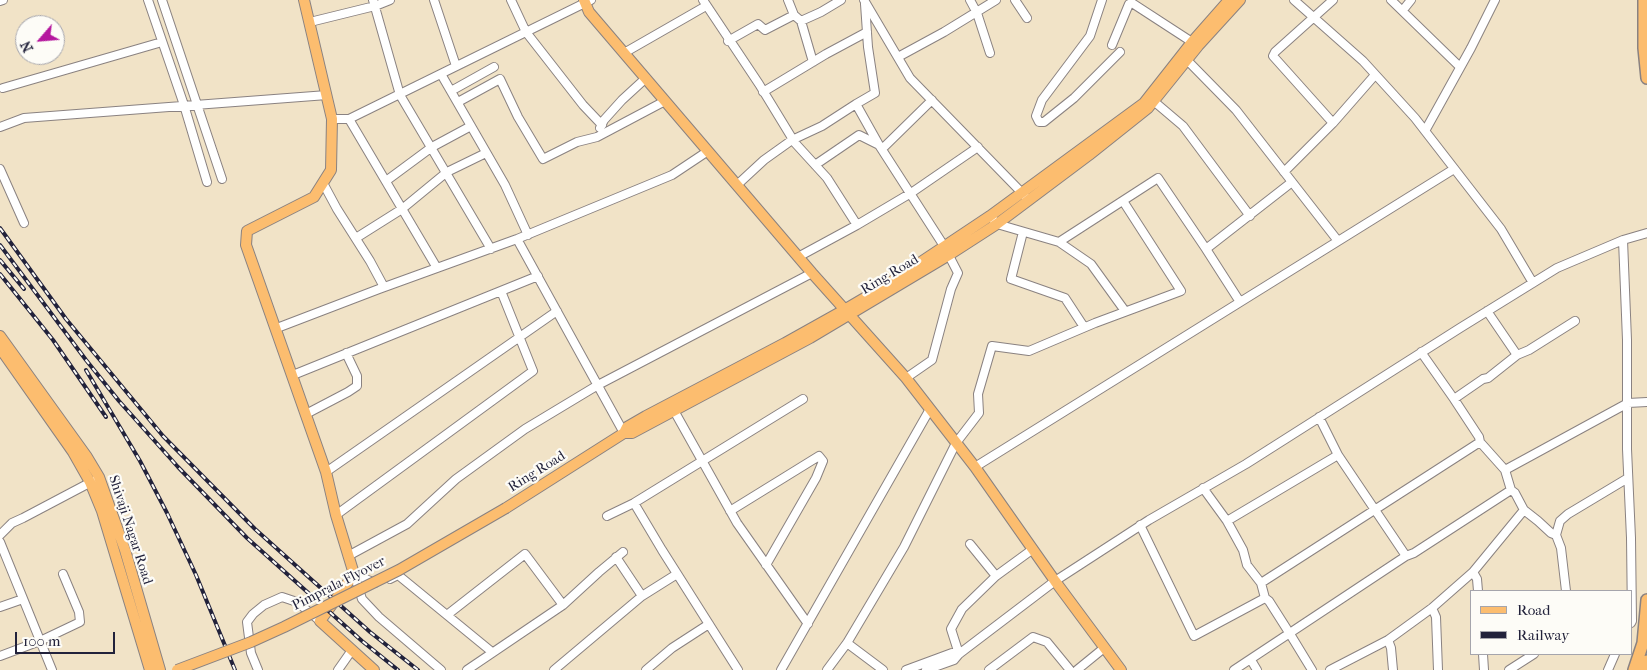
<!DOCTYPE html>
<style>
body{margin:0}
#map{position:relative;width:1647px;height:670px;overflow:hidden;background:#f1e3c7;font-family:"IM FELL French Canon",serif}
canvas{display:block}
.legend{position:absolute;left:1470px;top:590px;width:162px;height:65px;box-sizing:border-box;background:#fdfcf7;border:1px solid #a5a5ac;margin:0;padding:6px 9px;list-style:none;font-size:15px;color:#22223b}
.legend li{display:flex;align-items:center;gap:10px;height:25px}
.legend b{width:25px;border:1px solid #a5a5ac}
.north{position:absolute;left:15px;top:15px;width:50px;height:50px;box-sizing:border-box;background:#fdfcf7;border:1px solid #a5a5ac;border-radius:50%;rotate:243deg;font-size:14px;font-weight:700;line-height:20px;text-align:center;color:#22223b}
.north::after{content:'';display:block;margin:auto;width:18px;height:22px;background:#b5179e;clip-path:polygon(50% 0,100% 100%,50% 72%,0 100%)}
.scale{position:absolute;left:15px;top:632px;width:100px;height:22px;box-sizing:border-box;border:2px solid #22223b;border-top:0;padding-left:6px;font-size:15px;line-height:18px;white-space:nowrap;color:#22223b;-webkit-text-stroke:4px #fdfcf7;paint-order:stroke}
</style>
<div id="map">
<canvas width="1647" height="670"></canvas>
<ul class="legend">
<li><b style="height:6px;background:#fcbd6f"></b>Road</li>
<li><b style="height:6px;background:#22223b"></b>Railway</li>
</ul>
<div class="north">N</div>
<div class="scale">100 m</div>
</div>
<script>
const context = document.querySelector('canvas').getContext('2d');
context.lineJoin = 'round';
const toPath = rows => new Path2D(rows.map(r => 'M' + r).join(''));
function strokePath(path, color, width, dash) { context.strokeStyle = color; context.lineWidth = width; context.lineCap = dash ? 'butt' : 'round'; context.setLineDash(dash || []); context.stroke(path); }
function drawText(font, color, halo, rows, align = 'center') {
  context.font = font + ' "IM FELL French Canon",serif'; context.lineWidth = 4.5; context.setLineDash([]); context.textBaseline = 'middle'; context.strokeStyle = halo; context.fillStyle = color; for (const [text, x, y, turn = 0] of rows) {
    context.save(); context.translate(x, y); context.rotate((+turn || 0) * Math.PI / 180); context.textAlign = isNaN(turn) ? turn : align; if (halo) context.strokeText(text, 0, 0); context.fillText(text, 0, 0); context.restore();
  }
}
const minor = toPath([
 [148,0,184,105,207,182],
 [162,0,222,179],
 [373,0,400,95,491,249],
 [434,0,456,66],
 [511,0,526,32,583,105,602,125],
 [703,0,759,84,795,143,827,178,857,225,798,257],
 [788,0,794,15],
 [864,0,910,78,1025,196],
 [970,0,977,13,990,53],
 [1015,0,1027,18],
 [1102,0,1090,36,1042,100,1036,116,1039,122,1044,122,1074,98,1120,52],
 [1294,0,1363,61,1415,118,1501,229,1533,283],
 [1391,0,1460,67],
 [0,1,3,0],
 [1403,10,1411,0],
 [801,21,813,62],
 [310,22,375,6,390,0],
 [728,41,758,24,765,30,794,15,801,21,821,12,841,0],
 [1112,45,1129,4,1132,3,1192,42],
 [624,53,706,6],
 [898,57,944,32,996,0],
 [1184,57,1236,110,1338,241],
 [441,74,505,185,528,235],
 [3,88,162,42],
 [451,91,494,67],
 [763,92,826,54,867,32],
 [1150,98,1183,126,1250,216],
 [458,102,500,79,518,117,543,159,577,142,597,137,665,101],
 [856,104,875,93,868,47,865,4],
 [332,119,349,119,591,0],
 [349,119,437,268],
 [1333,123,1375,75],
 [0,127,24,118,327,95],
 [600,128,604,120,622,100,646,78],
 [1425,131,1471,48,1495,0],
 [882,149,932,100],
 [815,165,859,135,879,145],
 [0,169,24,223],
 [1284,172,1333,123,1273,56,1275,52,1333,0],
 [386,181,432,147,471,126],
 [323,183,337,209,370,261,384,287],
 [737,185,764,160,792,140,822,126,856,104,879,145,944,246,958,273,951,289,932,360,906,378],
 [990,216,997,224,1059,242,1158,178,1206,249,1292,182],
 [857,225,911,193,978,147],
 [1023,232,1011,279,1065,298,1084,327],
 [356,238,402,209,447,172,486,153],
 [517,239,624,433],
 [1623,240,1627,340,1627,449,1631,538,1632,621,1631,623],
 [1059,242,1091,264,1125,311],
 [1206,249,1240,302],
 [1487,311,1517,355],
 [277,328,379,289,517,239,672,175,708,151],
 [1421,352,1454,399,1479,437,1480,442,1505,470,1511,490,1515,493,1524,510,1538,521,1551,533,1556,535,1561,548,1566,591],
 [293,375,538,276],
 [1454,399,1483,379,1488,378,1517,355,1529,350,1575,321],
 [672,407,737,523,808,624],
 [306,414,348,392,357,386,357,376,346,353],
 [1319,417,1338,455,1406,556],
 [975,467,1454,169],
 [1505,470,1628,403,1647,402],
 [326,472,557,311],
 [1203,488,1227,521,1243,550,1247,565,1261,583,1265,598,1269,601,1290,634,1312,670],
 [634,503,662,550,738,670],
 [730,511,819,456,823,461,816,478,766,565],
 [336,515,533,371,501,291],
 [607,516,634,503,803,399],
 [1227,521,1338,455],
 [1140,525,1194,636,1265,598],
 [0,535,12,523,23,518,95,480],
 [1556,535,1560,521,1568,514,1628,478],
 [0,542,52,670],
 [970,544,996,576],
 [348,556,407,524,456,479,525,429,598,385,812,273],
 [616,557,642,596],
 [1473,572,1477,579,1478,591],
 [354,574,375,583],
 [354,574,362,599,379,617,441,670],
 [390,579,398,575,492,652],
 [1261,583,1480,442],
 [0,607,23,599],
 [1432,608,1436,617,1438,670],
 [447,615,525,554,563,605],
 [1388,640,1391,648,1393,670],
 [847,643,883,670],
 [959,654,951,629,962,609,996,576,1033,549],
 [1483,654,1484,670],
 [0,656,40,641,80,622,79,612,63,574],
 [1251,660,1257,670],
 [258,670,251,653,247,622,253,614,264,605,282,597,297,602,320,621],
 [338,670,352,650],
 [467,670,563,605,599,572,623,552],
 [554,670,642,596,677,574],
 [646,670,672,648,709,624],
 [781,670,930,409],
 [827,670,847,643,904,547,956,443,979,413,978,394,992,346,1029,351,1095,323,1181,291,1123,201],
 [906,670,952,653,959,654],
 [926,670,954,660,959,654,1055,581,1149,520,1246,464,1460,328,1557,268,1623,240,1647,233],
 [989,670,1033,637,1047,642,1070,670],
 [1077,670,1104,648],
 [1234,670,1406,556,1414,553,1511,490],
 [1330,670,1388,640,1432,608,1473,572,1524,510],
 [1509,670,1534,654],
 [1608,670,1615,654]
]);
const major = toPath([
 [304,0,332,119,331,170,314,197,247,231,246,245,326,472,336,515,354,574,320,621,374,670],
 [584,0,589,12,624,53,812,273,906,378,975,467,1055,581,1121,670],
 [0,336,87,457,99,477,125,550,160,670],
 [0,348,73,452,90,482,102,511,150,670],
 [624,433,627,427,646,416,785,343,844,310,885,286,990,216,1144,103,1192,42,1229,0],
 [506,508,624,433,632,433,810,338,949,255,997,224,1089,155,1148,108,1198,46,1240,0]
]);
const highway = toPath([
 [1644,0,1644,48,1647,78],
 [1634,670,1643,643,1647,600],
 [1644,670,1647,661]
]);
const rail = toPath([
 [0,228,66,319,163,436,255,529,370,632,418,670],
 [0,245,86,360,119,401,178,467,247,538,362,641,398,670],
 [0,260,24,289],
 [0,274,53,340,106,417],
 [86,370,140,461,167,513,196,575,235,670]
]);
const majorBridge = toPath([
 [177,670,251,642,284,627,399,570,506,508]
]);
const streetNames = [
 ["Ring Road",890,275,-31],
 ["Ring Road",537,472,-32],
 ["Shivaji Nagar Road",130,530,72],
 ["Pimprala Flyover",339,584,-27]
];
strokePath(minor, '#8a8281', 10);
strokePath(major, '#8a8281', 12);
strokePath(highway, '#8a8281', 14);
strokePath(minor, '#fff', 8);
strokePath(major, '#fcbd6f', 10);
strokePath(highway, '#fcbd6f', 11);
strokePath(rail, '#22223b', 4);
strokePath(rail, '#fdfcf7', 2, [5.5]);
strokePath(majorBridge, '#8a8281', 12, []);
strokePath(majorBridge, '#fcbd6f', 10);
drawText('14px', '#22223b', '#fdfcf7', streetNames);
</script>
